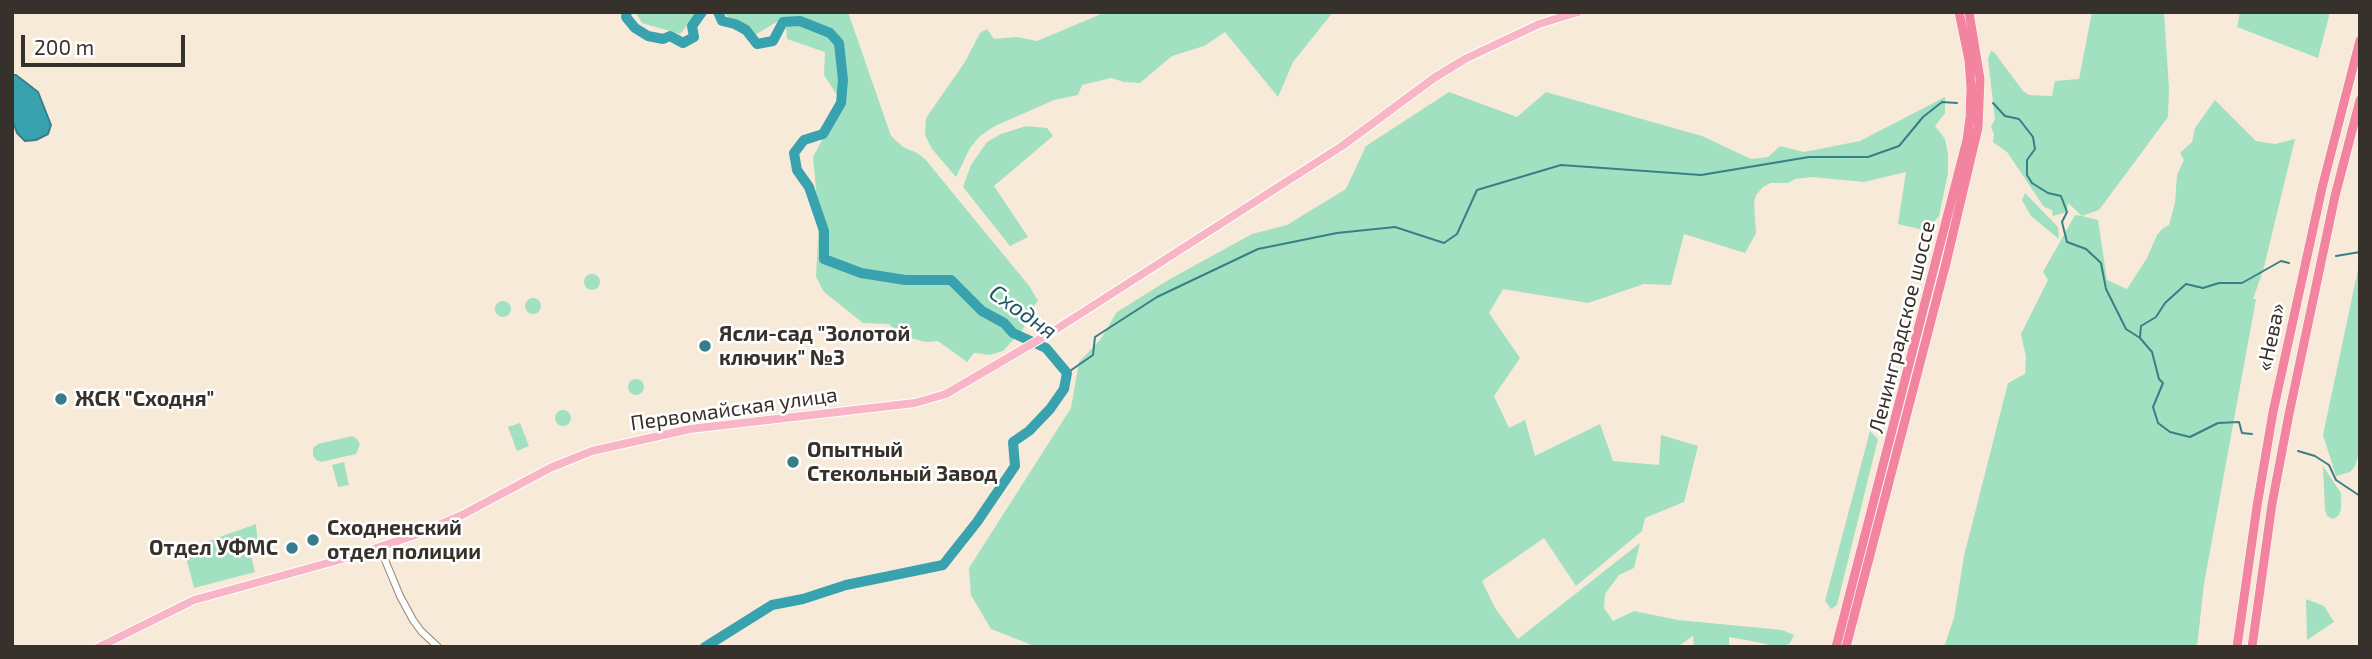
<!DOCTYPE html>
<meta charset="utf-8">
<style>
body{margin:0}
#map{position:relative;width:2372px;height:659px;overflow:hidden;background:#f8ead9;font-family:"Exo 2",sans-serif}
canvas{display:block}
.frame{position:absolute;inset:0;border:14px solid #36312a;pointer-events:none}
.scale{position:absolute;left:21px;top:35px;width:164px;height:32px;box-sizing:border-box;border:4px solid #36312a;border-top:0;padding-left:9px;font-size:21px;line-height:24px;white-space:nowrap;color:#36312a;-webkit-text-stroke:5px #fff;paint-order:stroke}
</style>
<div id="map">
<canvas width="2372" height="659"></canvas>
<div class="frame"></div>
<div class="scale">200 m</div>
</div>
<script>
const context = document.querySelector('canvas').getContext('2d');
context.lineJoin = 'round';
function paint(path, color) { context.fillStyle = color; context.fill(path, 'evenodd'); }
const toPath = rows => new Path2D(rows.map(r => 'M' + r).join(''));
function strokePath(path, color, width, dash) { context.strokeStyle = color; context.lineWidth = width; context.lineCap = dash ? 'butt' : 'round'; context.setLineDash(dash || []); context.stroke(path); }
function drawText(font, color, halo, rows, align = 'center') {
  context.font = font + ' "Exo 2",sans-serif'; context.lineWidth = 5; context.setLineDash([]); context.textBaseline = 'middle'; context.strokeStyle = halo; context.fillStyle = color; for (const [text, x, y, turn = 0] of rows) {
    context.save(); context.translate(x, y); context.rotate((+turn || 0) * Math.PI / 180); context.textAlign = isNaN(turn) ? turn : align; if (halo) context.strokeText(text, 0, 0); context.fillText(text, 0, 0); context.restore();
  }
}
const green = toPath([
 [635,12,698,12,680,34,642,23],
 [723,12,848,12,891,136,903,147,917,153,925,159,1030,287,1038,301,1027,315,1023,329,1003,351,990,355,974,353,967,362,938,341,926,342,899,335,889,324,863,323,824,292,816,277,819,221,813,157,842,103,824,75,825,52,787,39,785,17,755,35,746,25,731,20],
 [1106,12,1333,12,1293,62,1278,97,1225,32,1204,46,1172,56,1140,83,1124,82,1111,78,1082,85,1078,95,1054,100,995,126,980,136,970,148,956,177,932,149,925,135,926,118,965,62,980,33,987,29,994,39,1017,37,1037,41],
 [2092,12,2164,12,2169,89,2168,117,2099,210,2082,216,2098,220,2107,280,2127,289,2147,258,2157,235,2162,229,2169,225,2175,203,2177,175,2184,160,2180,153,2192,142,2195,128,2215,100,2256,141,2275,144,2295,139,2263,271,2253,299,2256,299,2204,584,2197,647,1944,647,1954,618,1964,556,2008,383,2025,374,2026,357,2021,334,2048,280,2043,272,2075,215,2082,216,2068,203,2067,212,2053,216,2052,210,2044,207,2007,152,1993,142,1994,134,1991,127,1995,119,1988,59,1991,51,1994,52,2023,91,2029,95,2052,96,2055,81,2079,79],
 [2240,12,2330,12,2318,58,2237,27],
 [1449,92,1517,117,1546,92,1702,136,1751,159,1768,157,1780,146,1804,152,1860,141,1945,97,1945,113,1935,126,1945,139,1948,154,1948,173,1939,216,1933,223,1936,229,1932,232,1898,224,1906,172,1864,182,1812,177,1795,179,1788,183,1770,183,1762,188,1756,195,1754,203,1756,233,1745,253,1684,234,1671,285,1644,284,1588,303,1503,289,1489,313,1520,358,1494,396,1509,428,1525,420,1535,456,1600,424,1613,461,1659,465,1661,435,1698,446,1684,502,1645,518,1642,531,1576,586,1544,538,1482,581,1495,608,1518,639,1640,543,1634,568,1619,575,1605,594,1604,608,1613,621,1634,611,1678,620,1782,630,1794,635,1790,643,1785,647,1768,647,1767,644,1729,637,1729,647,1694,647,1693,636,1677,647,1037,647,991,629,971,595,969,568,1071,408,1079,362,1100,340,1117,312,1170,279,1252,234,1287,225,1346,189,1366,146],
 [1026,126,1047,128,1053,136,994,186,1028,237,1010,246,963,187,971,165,987,142,1001,134],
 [2025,193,2058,227,2059,239,2031,216,2022,200],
 [2360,260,2360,450,2355,466,2350,472,2336,476,2323,435],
 '584 282a8 8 0 1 1 16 0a8 8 0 1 1-16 0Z',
 '525 306a8 8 0 1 1 16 0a8 8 0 1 1-16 0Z',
 '495 309a8 8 0 1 1 16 0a8 8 0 1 1-16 0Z',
 '628 387a8 8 0 1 1 16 0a8 8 0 1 1-16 0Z',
 '555 418a8 8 0 1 1 16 0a8 8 0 1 1-16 0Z',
 [520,423,529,446,517,451,508,427],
 [1870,431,1878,439,1837,605,1831,609,1825,601],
 [352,436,357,439,360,444,356,454,321,462,316,460,313,455,313,448,318,444],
 [344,462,349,485,338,487,332,465],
 [2323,466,2341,493,2341,509,2339,515,2333,519,2327,516,2325,510],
 [256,524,258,545,250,552,255,572,194,588,184,550],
 [2306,599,2324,606,2334,622,2307,640]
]);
const water = toPath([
 [12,75,16,75,38,92,51,125,48,134,36,140,25,141,17,133,12,119,12,75]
]);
const stream = toPath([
 [1993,103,2005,116,2019,119,2033,137,2035,149,2027,160,2027,175,2032,183,2048,193,2061,196,2067,212,2062,222,2067,242,2086,249,2101,263,2106,289,2126,329,2140,338,2152,352,2159,379,2163,383,2153,407,2158,423,2170,432,2190,437,2218,423,2239,422,2242,433,2252,434],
 [2336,256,2360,252],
 [2140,337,2141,326,2156,317,2165,303,2186,284,2203,288,2219,283,2242,283,2281,261,2289,263],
 [1067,373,1093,355,1095,337,1157,297,1258,249,1337,233,1395,227,1444,243,1457,234,1477,190,1561,165,1701,175,1809,157,1868,157,1899,146,1923,117,1942,102,1957,103],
 [2298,451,2315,456,2329,465,2336,480,2360,496]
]);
const river = toPath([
 [627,12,626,17,635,28,648,36,663,39,670,36,683,43,694,37,692,26,702,12],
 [705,647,772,605,803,599,846,585,943,565,977,522,1015,466,1013,442,1029,431,1050,409,1064,389,1067,373,1046,348,1013,333,1004,323,982,311,951,280,905,280,861,273,824,259,824,231,809,187,797,170,794,153,804,140,823,134,841,103,843,80,839,43,830,33,800,21,783,22,773,41,757,44,746,30,735,24,722,21,718,12]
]);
const minor = toPath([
 [380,548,400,596,413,620,421,631,438,647]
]);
const major = toPath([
 [99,647,194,600,353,556,418,534,462,515,550,468,592,451,690,429,915,403,946,394,1052,332,1342,146,1434,78,1465,59,1539,24,1578,12]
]);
const highway = toPath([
 [1836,647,1967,140,1970,117,1971,88,1969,60,1959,12],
 [1846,647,1946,263,1978,128,1980,79,1969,12],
 [2237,647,2257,506,2273,412,2322,188,2360,40],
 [2252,647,2272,504,2289,414,2335,196,2360,100]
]);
const markers = [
 [705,346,7,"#377c89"],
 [61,399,7,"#377c89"],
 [793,462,7,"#377c89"],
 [313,540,7,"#377c89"],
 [292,548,7,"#377c89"]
];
const streetNames = [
 ["Ленинградское шоссе",1902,327,-76],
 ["«Нева»",2271,337,-78],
 ["Первомайская улица",734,409,-8]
];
const poiNames = [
 ["Ясли-сад \"Золотой",719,334],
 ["ключик\" №3",719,358],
 ["ЖСК \"Сходня\"",75,399],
 ["Опытный",807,450],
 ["Стекольный Завод",807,474],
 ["Сходненский",327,528],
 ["отдел полиции",327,552],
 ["Отдел УФМС",278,548,"right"]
];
const waterNames = [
 ["Сходня",1023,312,35]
];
paint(green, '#a1e0c1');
paint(water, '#38a2af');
strokePath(water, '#378087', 2);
strokePath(stream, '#378087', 2);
strokePath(river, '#38a2af', 10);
strokePath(minor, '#8e8273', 8);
strokePath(major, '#fff', 10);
strokePath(highway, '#fff', 10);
strokePath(minor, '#fff', 6);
strokePath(major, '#f7b5c5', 8);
strokePath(highway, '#f2849f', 9);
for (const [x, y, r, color] of markers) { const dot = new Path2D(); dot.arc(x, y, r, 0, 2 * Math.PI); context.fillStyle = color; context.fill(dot); strokePath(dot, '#fff', 2.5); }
drawText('21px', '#36312a', '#fff', streetNames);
drawText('bold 21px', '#36312a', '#fff', poiNames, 'left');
drawText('italic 23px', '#1e5860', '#fff', waterNames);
</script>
